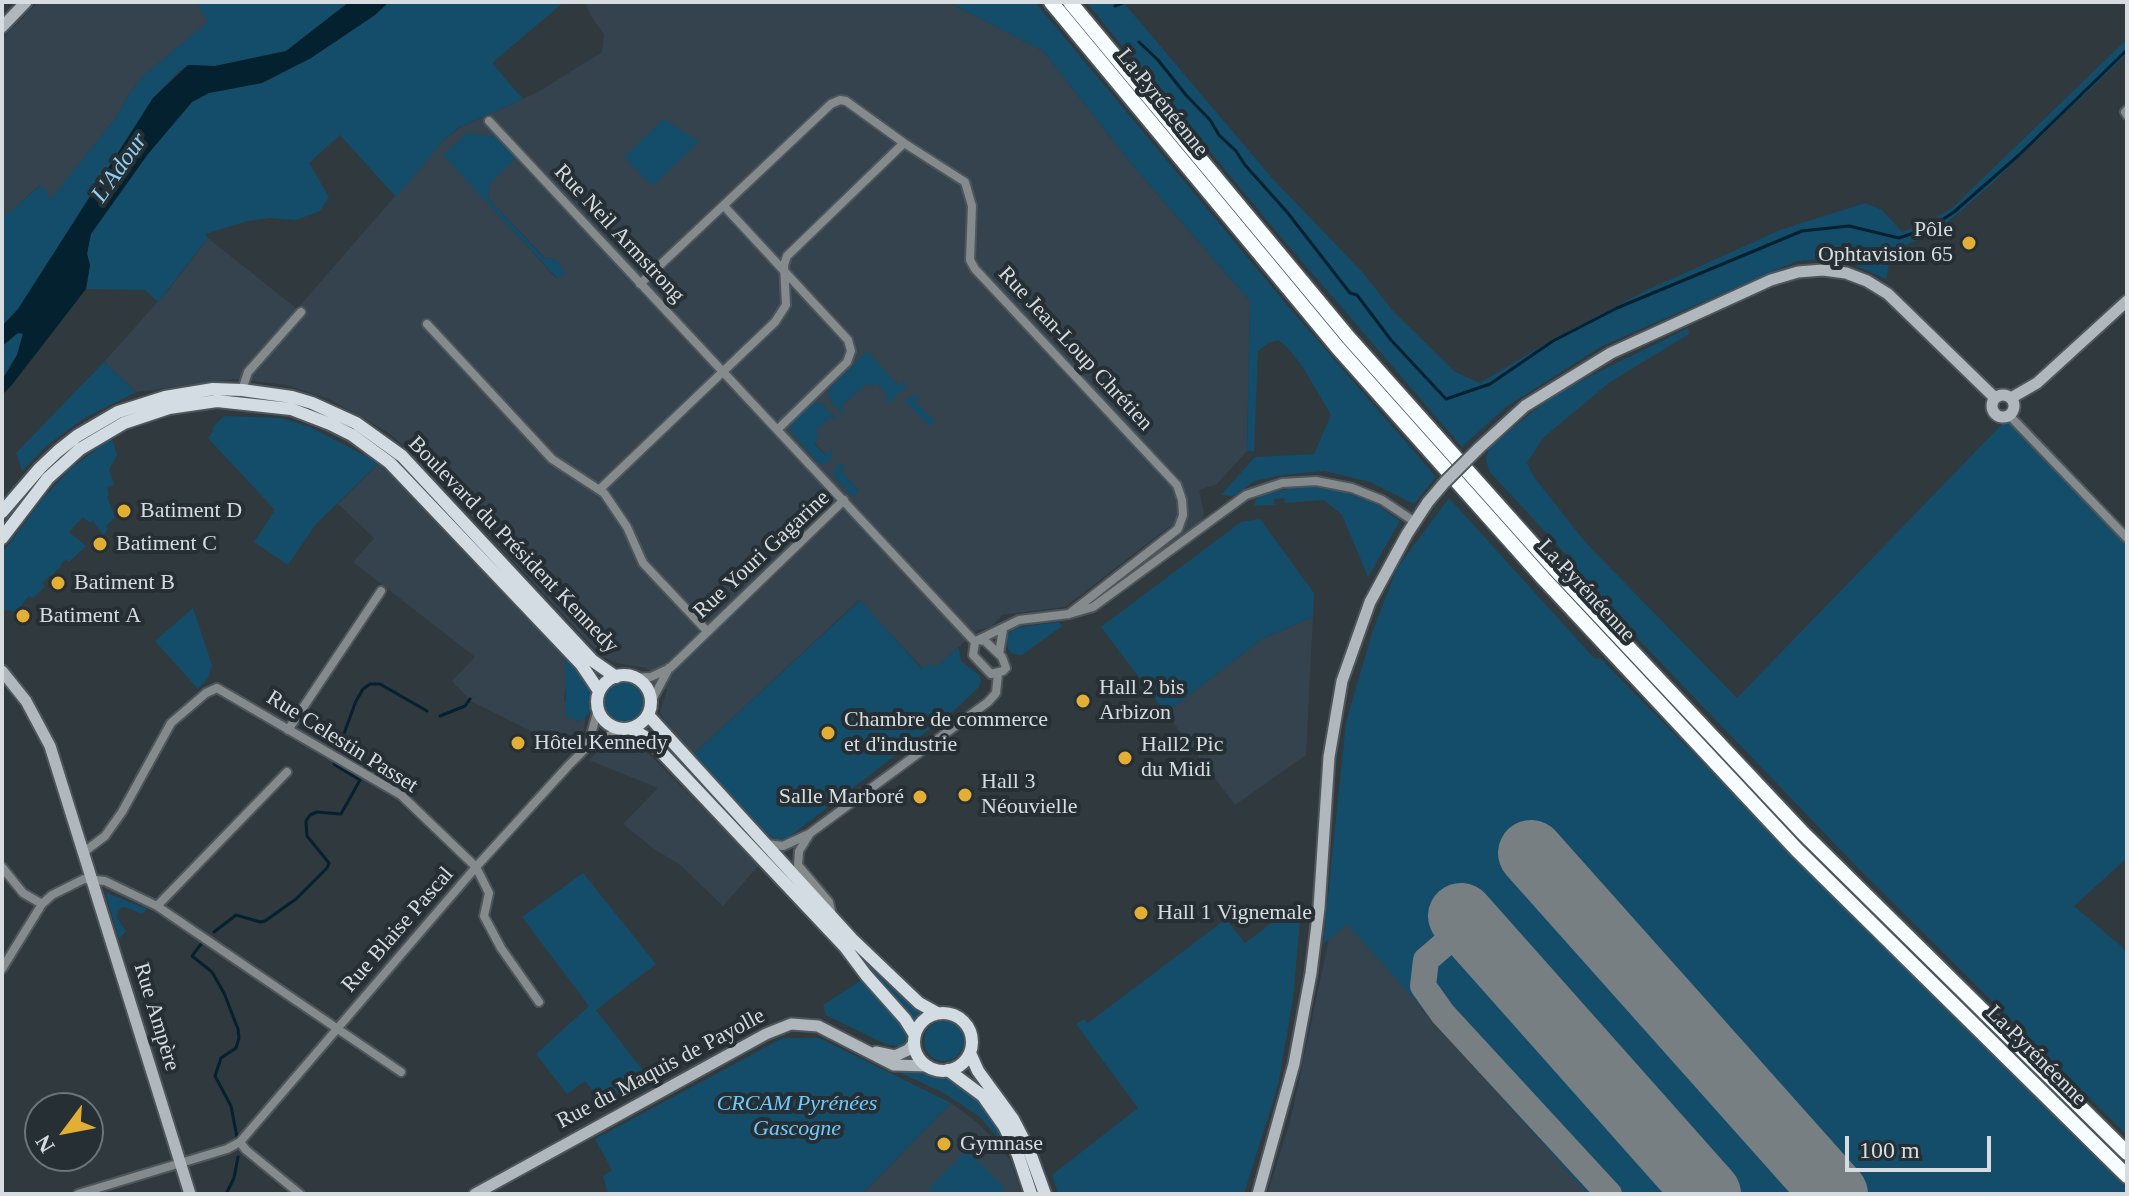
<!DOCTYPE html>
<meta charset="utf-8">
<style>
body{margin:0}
#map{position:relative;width:2129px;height:1196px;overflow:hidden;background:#30393e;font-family:Georgia,serif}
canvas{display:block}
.frame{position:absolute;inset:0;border:4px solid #d6dcdf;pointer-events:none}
.north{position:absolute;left:24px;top:1092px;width:80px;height:80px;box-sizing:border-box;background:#262f34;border:2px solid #6c7478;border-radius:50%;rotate:238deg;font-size:22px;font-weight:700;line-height:32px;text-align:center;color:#d6dcdf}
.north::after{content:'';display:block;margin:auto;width:28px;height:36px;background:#e2af34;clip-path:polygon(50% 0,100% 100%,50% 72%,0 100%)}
.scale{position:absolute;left:1845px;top:1136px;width:146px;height:36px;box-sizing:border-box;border:4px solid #d6dcdf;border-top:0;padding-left:10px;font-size:24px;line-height:28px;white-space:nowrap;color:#d6dcdf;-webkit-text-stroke:6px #262f34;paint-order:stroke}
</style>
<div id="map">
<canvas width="2129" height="1196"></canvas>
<div class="frame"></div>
<div class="north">N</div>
<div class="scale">100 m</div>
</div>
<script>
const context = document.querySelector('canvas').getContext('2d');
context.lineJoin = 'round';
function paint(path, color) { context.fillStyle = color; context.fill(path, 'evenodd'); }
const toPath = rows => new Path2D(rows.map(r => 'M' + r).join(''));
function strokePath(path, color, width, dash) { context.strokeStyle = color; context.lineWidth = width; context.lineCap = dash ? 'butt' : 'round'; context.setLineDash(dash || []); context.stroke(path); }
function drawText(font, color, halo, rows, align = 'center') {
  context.font = font + ' Georgia,serif'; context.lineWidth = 8; context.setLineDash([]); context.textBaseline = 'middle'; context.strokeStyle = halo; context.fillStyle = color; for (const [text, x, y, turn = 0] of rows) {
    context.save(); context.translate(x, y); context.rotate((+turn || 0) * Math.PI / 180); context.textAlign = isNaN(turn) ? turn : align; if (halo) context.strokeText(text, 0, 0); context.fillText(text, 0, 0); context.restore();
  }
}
const built = toPath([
 [38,2,196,2,209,22,145,74,130,93,115,119,51,200,40,185,3,218,2,39],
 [585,2,948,2,1043,51,1134,167,1250,301,1247,451,1217,484,1199,490,1204,514,1201,521,1180,538,1170,526,1065,607,1002,615,991,627,978,630,934,669,923,669,859,600,694,754,666,723,660,712,667,690,646,668,616,663,601,656,420,461,389,433,331,400,287,385,234,379,136,392,104,362,170,288,208,238,297,309,443,141,459,128,538,92,602,52,604,34,591,16],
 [444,154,490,183,488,198,545,258,555,259,562,267,556,278],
 [866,351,899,386,889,396,877,383,867,382,840,407],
 [821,403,836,419,830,417,814,431,819,437,814,442,826,455,831,451,831,460,790,425],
 [845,467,841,471,859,491,853,497,834,476],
 [379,463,565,657,567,677,564,699,577,722,585,718,584,733,571,751,471,701,452,681,475,657,353,562,374,538,338,504],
 [1313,617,1306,755,1235,805,1166,713,1262,639],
 [612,742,631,742,651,756,759,865,723,906,679,864,654,849,623,824,658,788,589,760,603,746],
 [1350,764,1988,1194,1267,1194,1290,1122,1328,943],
 [951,1103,974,1120,999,1144,1010,1160,1022,1194,862,1194]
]);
const green = toPath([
 [196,2,349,2,286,51,215,66,188,65,179,71,153,98,18,309,2,326,2,218,41,185,51,199,115,119,130,93,145,74,208,22],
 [389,2,564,2,492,63,523,99,458,128,443,141,396,197,340,135,309,163,329,197,320,211,296,220,271,218,248,221,205,234,208,238,158,302,145,290,86,289,90,265,87,254,90,234,148,154,192,102,209,93,262,83,311,58,375,15],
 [948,2,1035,2,1287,305,1436,477,1414,504,1370,482,1325,471,1281,475,1255,481,1233,496,1221,495,1255,457,1314,454,1331,415,1304,369,1289,349,1278,340,1268,343,1258,351,1254,451,1247,451,1250,301,1134,167,1043,51],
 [1086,2,1123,2,1272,178,1364,274,1392,310,1455,372,1480,383,1557,337,1645,291,1780,230,1865,203,1882,210,1902,232,1928,222,1952,208,2127,39,2127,54,1987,188,1934,234,1892,250,1886,279,1854,265,1823,259,1797,261,1602,346,1506,407,1462,447,1275,230],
 [664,119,699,142,652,186,624,157],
 [467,133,498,137,517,157,490,183,488,198,544,258,555,259,562,267,565,273,557,278,443,155],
 [1688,328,1689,334,1610,382,1543,438,1527,463,1534,477,1585,542,1737,698,2006,420,2127,546,2127,858,2074,906,2122,947,2127,954,2127,1135,1857,867,1641,642,1594,592,1570,559,1489,471,1486,459,1489,447,1545,402,1570,386],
 [18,333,23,333,17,355,2,380,2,346],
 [867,351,899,386,905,381,906,387,888,403,884,401,888,396,877,383,871,387,867,383,841,406,845,412,841,413,830,400,828,390],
 [104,362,136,392,83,419,46,446,22,471,16,453],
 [912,395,920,397,915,402,935,421,929,426,905,401],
 [813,403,821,403,836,419,834,421,830,417,815,431,819,437,814,443,825,455,831,450,833,455,831,460,824,464,818,463,790,430,792,421],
 [224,416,281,418,310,427,379,463,316,524,288,565,254,542,275,510,208,438,213,431,212,428],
 [112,438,117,455,109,470,114,485,107,487,109,496,107,497,115,517,106,526,108,530,103,535,93,521,90,523,83,517,69,532,86,546,69,562,66,559,60,565,61,567,42,583,45,586,33,598,29,596,16,612,8,610,3,611,2,615,2,553,44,497,71,468],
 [842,464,845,466,841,471,859,491,853,497,834,476,835,467],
 [1296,487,1315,487,1340,491,1372,501,1400,521,1368,577,1342,515,1324,500,1285,503,1284,498,1274,499,1275,505,1254,506,1256,499,1263,495],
 [1449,498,1595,659,1600,658,1891,955,2127,1189,2127,1194,1588,1194,1347,924,1323,944,1346,722,1372,633,1397,568],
 [1260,519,1314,593,1313,617,1262,639,1166,713,1101,627,1241,522],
 [860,600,922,669,929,663,935,668,959,647,961,661,979,675,981,680,979,687,957,708,789,837,778,840,768,835,694,754],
 [193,608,212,665,208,678,198,689,155,641],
 [1059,622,1062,626,1022,655,1013,654,1008,649,1006,637,1014,628],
 [565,657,578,670,587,683,590,693,591,710,585,718,577,722,566,716],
 '604 702a20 20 0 1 1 40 0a20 20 0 1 1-40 0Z',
 [583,873,656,964,596,1010,654,1085,606,1108,585,1081,567,1094,536,1054,589,1006,522,917],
 [107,893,147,909,142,914,125,907,118,909,117,918,126,931,119,939,106,896],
 [1302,900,1293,999,1278,1085,1244,1194,1058,1194,1052,1175,1138,1108,1076,1024,1084,1019,1088,1023,1226,919,1245,943],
 [856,949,926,1013,914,1023,872,975,854,951],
 [863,979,894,1010,907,1034,903,1047,885,1044,826,1015,823,1005],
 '924 1041a20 20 0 1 1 40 0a20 20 0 1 1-40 0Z',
 [783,1038,819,1038,951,1103,862,1194,608,1194,603,1176,612,1170,595,1139],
 [902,1067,953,1078,979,1099,1011,1150,1008,1150,980,1117,944,1093,892,1069],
 [967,1150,1005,1188,1000,1194,935,1194,929,1188]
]);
const water = toPath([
 [349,2,389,2,375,15,311,58,262,83,209,93,192,102,148,154,91,234,87,254,90,265,86,289,11,386,2,395,2,380,17,355,23,334,18,333,2,346,2,326,18,309,153,98,188,65,215,66,286,51]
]);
const stream = toPath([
 [1115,6,1125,2],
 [1139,42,1158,60,1186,95,1210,120,1219,135,1236,151,1245,165,1287,212,1350,293,1357,295,1391,340,1446,399,1490,384,1553,341,1617,308,1802,231,1849,226,1899,238,1931,227,1954,212,2019,155,2127,50],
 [440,716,465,706,470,699],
 [339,747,356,701,363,689,370,684,380,684,427,711],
 [214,932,236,915,260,922,265,921,296,899,327,868,329,863,307,836,306,821,310,815,317,812,341,814,360,780,335,765,334,762],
 [201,944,192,956,212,972,224,993,238,1029,239,1038,236,1048,221,1058,215,1076,231,1106,237,1137],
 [226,1194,234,1178,238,1157]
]);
const taxiway = toPath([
 [1462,929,1426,960,1423,986,1443,1014,1609,1194]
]);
const runway = toPath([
 [1531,853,1835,1194],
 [1461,916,1708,1194]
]);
const street = toPath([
 [2127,110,2125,112,2127,115],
 [489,121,975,642],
 [724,206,848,340,851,351,847,362,778,429],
 [640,284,831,104,840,100,846,101,904,143],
 [427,324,552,459,604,493,627,527,643,563,707,631],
 [242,390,248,372,301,312],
 [2009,415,2127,538],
 [600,489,775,322,786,305,784,265,787,256,904,143,965,182,972,206,970,260,975,269,1177,485,1182,500,1183,515,1178,529,1069,614],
 [978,640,1019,620,1069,614,1093,607,1246,495,1282,483,1316,481,1352,488,1382,500,1415,522],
 [978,640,985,641,1002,657,1006,668,1003,671,991,674,973,655,975,642,978,640],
 [999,654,1003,629],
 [634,678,651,677,670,668,844,500],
 [651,702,669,668],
 [288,730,381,591],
 [588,746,598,709],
 [809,835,799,851,798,865,829,902,832,915],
 [767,844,783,846,809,834,988,702,996,693,998,674],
 [84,852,105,836,122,812,171,723,206,693,217,688,401,795,476,867,489,893,484,916,501,948,539,1002],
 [2,867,23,893,42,904],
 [157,906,287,772],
 [2,969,42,904,52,895,84,879,105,881,157,906,401,1072],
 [240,1142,246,1150,300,1194],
 [78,1194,227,1149,240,1142,476,867,569,765,588,746,622,729]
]);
const secondary = toPath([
 [2,27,26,2],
 '1992 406a11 11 0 1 1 22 0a11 11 0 1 1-22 0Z',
 [2011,398,2037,383,2127,301],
 [1479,448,1525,406,1611,353,1771,280,1798,272,1823,270,1846,273,1867,281,1888,294,1995,398],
 [2,671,26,701,50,746,190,1194],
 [876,1052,895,1056,908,1050,914,1043],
 [475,1194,766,1034,791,1024,818,1026,894,1065,928,1066],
 [1258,1194,1294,1064,1311,973,1319,908,1329,757,1342,681,1370,602,1407,534,1428,502]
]);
const primary = toPath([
 [2,512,40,468,58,451,77,436,118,412,165,397,213,389,242,390,292,397,312,403,356,423,402,456,593,661,616,677],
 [2,538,48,478,80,449,124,423,169,408,217,401,291,409,330,424,352,435,390,463,581,664,599,691],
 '597 702a27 27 0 1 1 54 0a27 27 0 1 1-54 0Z',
 [648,715,852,939,919,1003,937,1013],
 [630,728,650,740,845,947,866,975,905,1019,915,1035],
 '914 1042a29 29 0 1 1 58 0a29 29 0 1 1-58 0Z',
 [970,1053,978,1071,1013,1119,1029,1150,1045,1194],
 [948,1070,983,1096,1004,1126,1018,1155,1031,1194]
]);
const highway = toPath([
 [1051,2,1338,348,1543,578,1797,850,2127,1176],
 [1070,2,1349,338,1555,569,1803,833,2127,1153]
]);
const secondaryBridge = toPath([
 [1428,502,1445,482,1479,448]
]);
const markers = [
 [1969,243,8,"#e2af34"],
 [124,511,8,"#e2af34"],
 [100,544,8,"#e2af34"],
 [58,583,8,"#e2af34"],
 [23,616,8,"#e2af34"],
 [1083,701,8,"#e2af34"],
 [828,733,8,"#e2af34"],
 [518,743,8,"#e2af34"],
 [1125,758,8,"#e2af34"],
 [965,795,8,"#e2af34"],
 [920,797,8,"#e2af34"],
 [1141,913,8,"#e2af34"],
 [944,1144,8,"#e2af34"]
];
const streetNames = [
 ["La Pyrénéenne",1162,103,51],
 ["Rue Neil Armstrong",619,234,47],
 ["Rue Jean-Loup Chrétien",1075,349,47],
 ["Boulevard du Président Kennedy",513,545,46],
 ["Rue Youri Gagarine",762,555,-43],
 ["La Pyrénéenne",1586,591,47],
 ["Rue Celestin Passet",342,742,32],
 ["Rue Blaise Pascal",398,930,-49],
 ["Rue Ampère",156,1017,73],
 ["La Pyrénéenne",2036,1056,45],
 ["Rue du Maquis de Payolle",661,1069,-28]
];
const poiNames = [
 ["Pôle",1953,230,"right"],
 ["Ophtavision 65",1953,255,"right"],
 ["Batiment D",140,511],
 ["Batiment C",116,544],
 ["Batiment B",74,583],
 ["Batiment A",39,616],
 ["Hall 2 bis",1099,688],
 ["Arbizon",1099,713],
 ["Chambre de commerce",844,720],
 ["et d'industrie",844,745],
 ["Hôtel Kennedy",534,743],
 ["Hall2 Pic",1141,745],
 ["du Midi",1141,770],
 ["Hall 3",981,782],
 ["Néouvielle",981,807],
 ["Salle Marboré",904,797,"right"],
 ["Hall 1 Vignemale",1157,913],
 ["Gymnase",960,1144]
];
const parkNames = [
 ["CRCAM Pyrénées",797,1104],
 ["Gascogne",797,1129]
];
const waterNames = [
 ["L'Adour",120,168,-55]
];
paint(built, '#34434d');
paint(green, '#144d69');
paint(water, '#042130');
strokePath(stream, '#042130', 3);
strokePath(taxiway, '#777f83', 26);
strokePath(runway, '#777f83', 66);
strokePath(street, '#4e565b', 12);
strokePath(secondary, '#4e565b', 15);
strokePath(primary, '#4e565b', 16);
strokePath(highway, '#4e565b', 18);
strokePath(street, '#858a8d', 8);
strokePath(secondary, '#b1b8bd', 11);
strokePath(primary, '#d3dce2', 12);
strokePath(highway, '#f7fcfe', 14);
strokePath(secondaryBridge, '#4e565b', 15, []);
strokePath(secondaryBridge, '#b1b8bd', 11);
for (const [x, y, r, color] of markers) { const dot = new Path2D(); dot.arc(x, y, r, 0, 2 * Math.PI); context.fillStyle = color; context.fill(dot); strokePath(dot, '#262f34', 3); }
drawText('22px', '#d6dcdf', '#262f34', streetNames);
drawText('22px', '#d6dcdf', '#262f34', poiNames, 'left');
drawText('italic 22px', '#6ecbfe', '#262f34', parkNames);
drawText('italic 24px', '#8ed0f6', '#262f34', waterNames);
</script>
